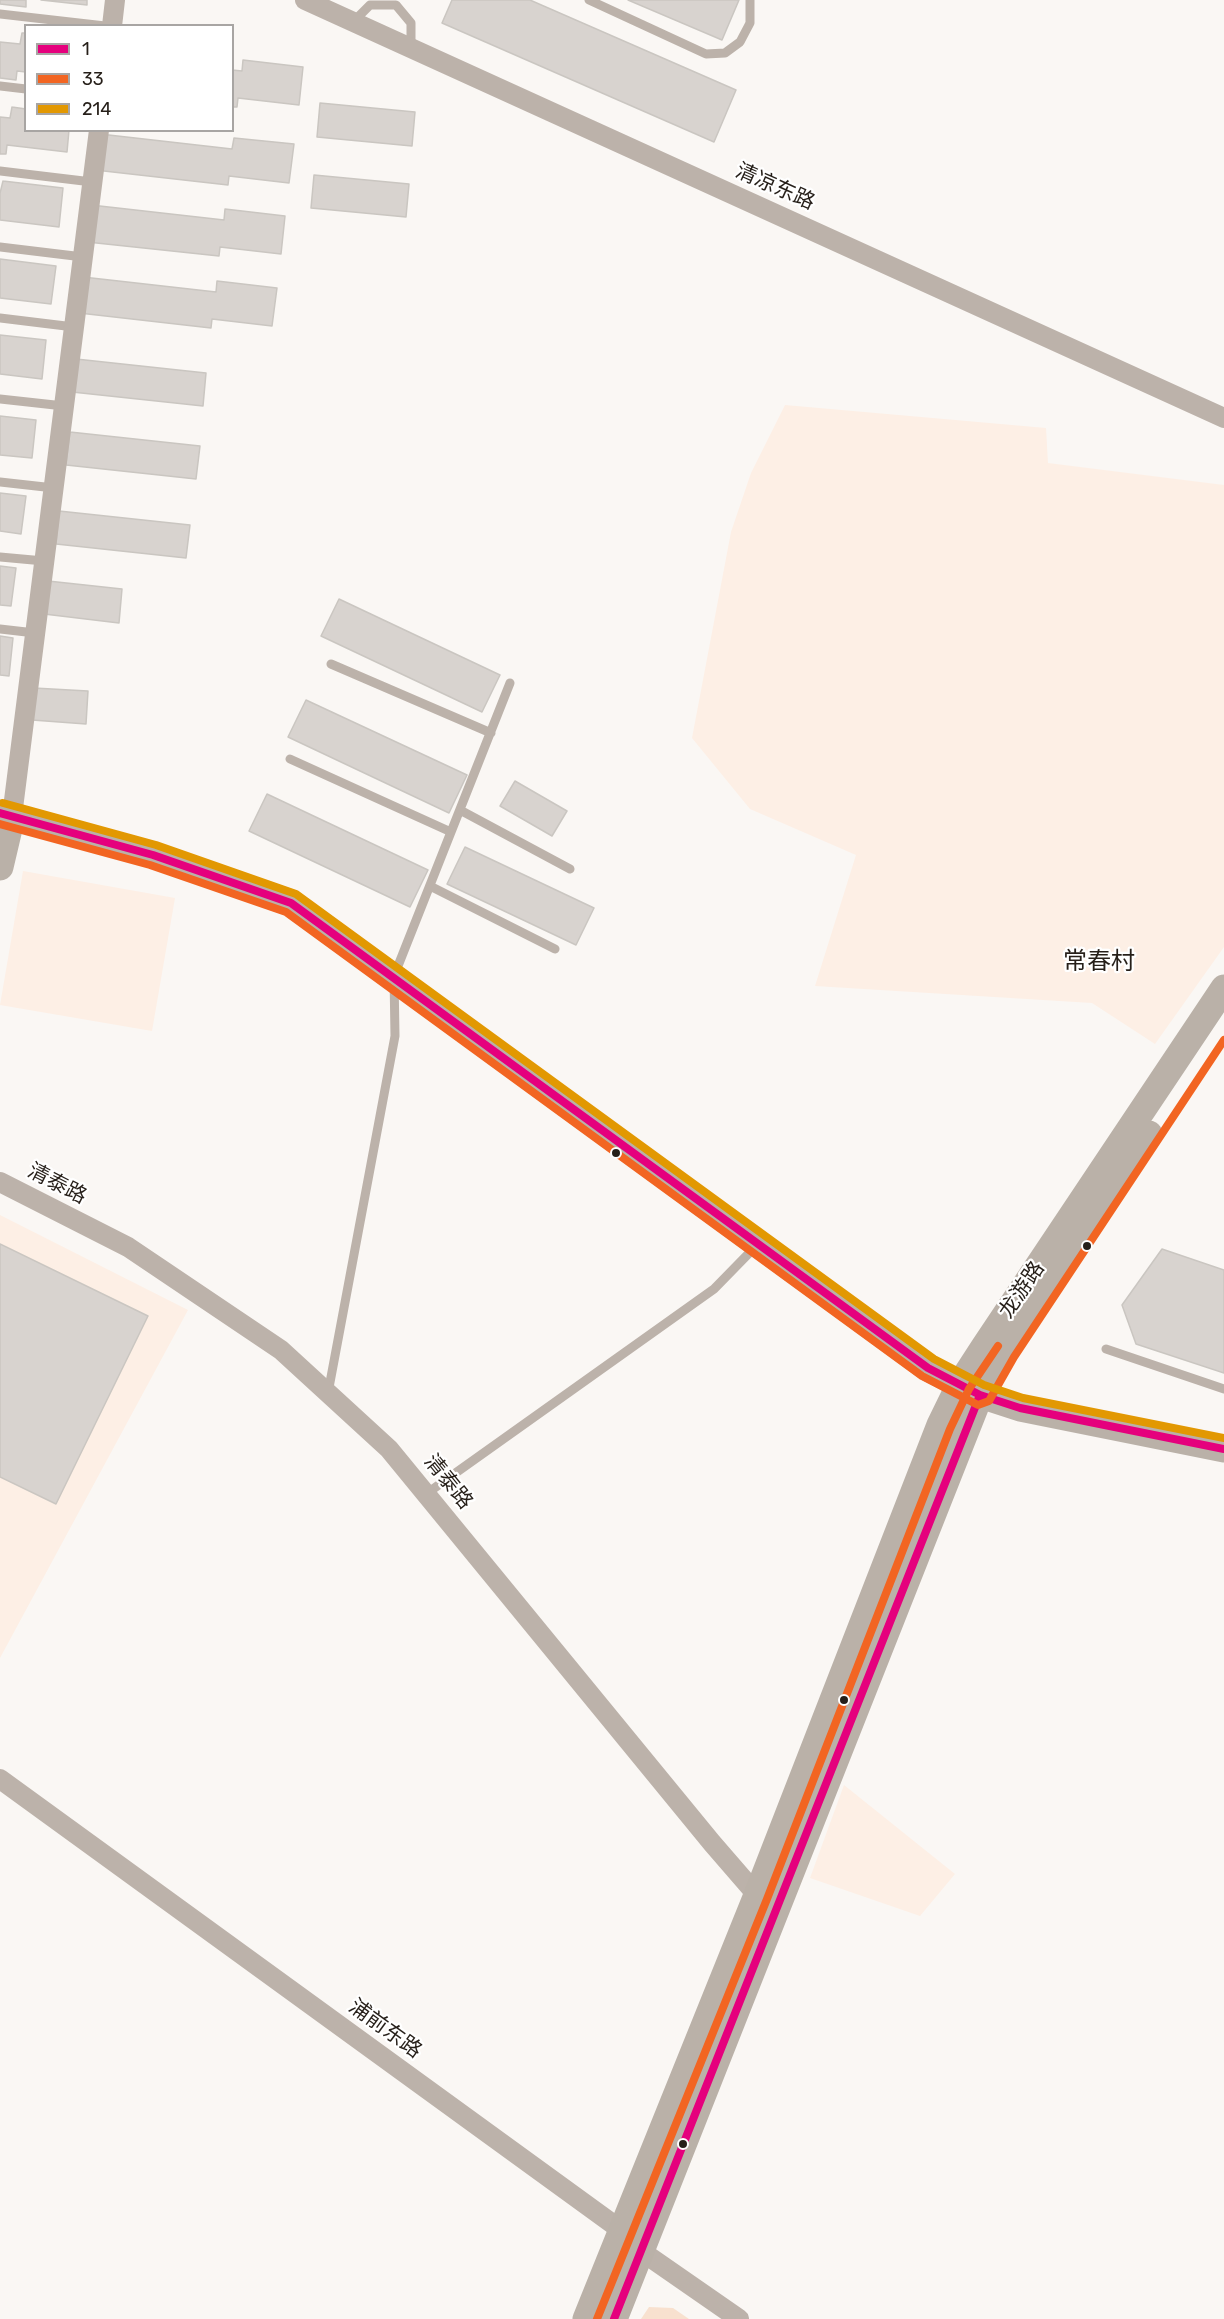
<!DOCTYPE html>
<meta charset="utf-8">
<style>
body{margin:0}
#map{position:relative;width:1224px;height:2319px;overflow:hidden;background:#faf7f4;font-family:Rubik,sans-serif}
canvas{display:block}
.legend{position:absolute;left:24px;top:24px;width:210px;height:108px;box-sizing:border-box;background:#fff;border:2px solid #a8a5a3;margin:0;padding:8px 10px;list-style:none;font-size:18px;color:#261f19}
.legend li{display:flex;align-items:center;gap:12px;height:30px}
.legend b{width:30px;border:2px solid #a8a5a3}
</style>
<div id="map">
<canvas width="1224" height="2319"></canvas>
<ul class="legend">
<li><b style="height:8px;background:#e5007d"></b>1</li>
<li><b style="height:8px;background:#f26522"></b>33</li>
<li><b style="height:8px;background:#e29802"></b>214</li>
</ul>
</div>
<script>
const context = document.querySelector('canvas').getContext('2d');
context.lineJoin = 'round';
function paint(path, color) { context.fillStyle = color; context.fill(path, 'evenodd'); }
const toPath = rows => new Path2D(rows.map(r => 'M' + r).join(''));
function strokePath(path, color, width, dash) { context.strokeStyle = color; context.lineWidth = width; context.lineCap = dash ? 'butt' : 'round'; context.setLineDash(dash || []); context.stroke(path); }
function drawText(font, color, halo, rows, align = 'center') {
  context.font = font + ' Rubik,"Noto Sans SC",sans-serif'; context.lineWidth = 4.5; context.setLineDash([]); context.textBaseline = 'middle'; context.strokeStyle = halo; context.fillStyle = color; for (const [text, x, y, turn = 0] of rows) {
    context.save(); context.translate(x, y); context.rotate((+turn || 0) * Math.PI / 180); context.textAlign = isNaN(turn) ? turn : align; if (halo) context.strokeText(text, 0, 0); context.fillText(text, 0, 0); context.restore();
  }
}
const built = toPath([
 [785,405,1046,428,1048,463,1224,485,1224,947,1155,1044,1092,1003,815,986,856,855,750,809,692,738,731,532,751,473],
 [23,871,175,898,152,1031,0,1005],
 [0,1215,188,1310,0,1658],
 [844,1785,955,1874,920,1916,810,1878]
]);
const green = toPath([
 [649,2307,673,2308,689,2319,641,2319]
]);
const building = toPath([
 [0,0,26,0,26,7,0,4,0,0],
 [41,0,87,0,87,5,41,0],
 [452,0,530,0,736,90,714,142,442,23,452,0],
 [628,0,739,0,722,40,628,0],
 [22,33,26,33,26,72,17,71,16,80,0,78,0,42,20,44,22,33],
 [243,60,303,67,299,105,238,98,237,107,232,107,232,70,242,71,243,60],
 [320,103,415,112,412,146,317,137,320,103],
 [12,107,26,109,26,130,69,130,67,152,7,145,6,154,0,154,0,117,10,118,12,107],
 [100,134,232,149,234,138,294,144,289,183,229,176,228,185,95,170,100,134],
 [314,175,409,184,406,217,311,208,314,175],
 [3,181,63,188,59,227,0,220,0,193,3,181],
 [91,205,224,220,225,209,285,216,281,254,220,247,219,256,87,242,91,205],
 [0,259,56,266,51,304,0,298,0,259],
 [83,277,216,292,217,281,277,288,272,326,212,319,211,328,79,313,83,277],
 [0,335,46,340,42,379,0,374,0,335],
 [76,359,206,373,203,406,72,392,76,359],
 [0,416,36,420,32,458,0,455,0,416],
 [70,432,200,446,196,479,66,465,70,432],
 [0,493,26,496,21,534,0,531,0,493],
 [59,511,190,525,186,558,56,544,59,511],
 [0,566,16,568,11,606,0,605,0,566],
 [48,581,122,589,119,623,44,614,48,581],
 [339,599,500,675,482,712,321,636,339,599],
 [0,636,13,638,9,676,0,675,0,636],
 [34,688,88,691,86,724,32,720,34,688],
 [306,700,467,775,449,813,288,737,306,700],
 [515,781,567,811,552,836,500,806,515,781],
 [267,794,428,870,410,907,249,831,267,794],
 [465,847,594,908,576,945,447,884,465,847],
 [0,1244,148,1316,56,1504,0,1477,0,1244],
 [1162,1249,1224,1270,1224,1373,1136,1344,1122,1305,1162,1249]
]);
const lane = toPath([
 [589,0,706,54,725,53,740,42,750,23,750,0],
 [0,14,105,26],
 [353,22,370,5,396,5,411,23,411,48],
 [0,86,26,89],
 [0,171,92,182],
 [0,247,83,257],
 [0,318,74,327],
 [0,399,64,406],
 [0,482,54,488],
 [0,557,44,561],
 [0,629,35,633],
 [331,664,491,733],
 [290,759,451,832],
 [460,810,570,869],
 [430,886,555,949],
 [1106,1349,1224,1389],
 [328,1393,395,1036,394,976,510,683],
 [426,1494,714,1289,757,1245]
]);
const street = toPath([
 [305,0,1224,418],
 [112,26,115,0],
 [12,816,99,130],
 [0,1182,128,1247,281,1350,389,1449,712,1843,757,1895,766,1899],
 [0,1779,621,2230,641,2251,739,2319]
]);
const secondary = toPath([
 [0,813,153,855,291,903,928,1368,980,1395,1020,1408,1224,1449],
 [0,867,12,816],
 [586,2319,757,1895,940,1425,960,1384,984,1347,1224,988],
 [614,2319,980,1395,1005,1351,1149,1134]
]);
const bus1 = toPath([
 [0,813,153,855,291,903,928,1368,980,1395,1020,1408,1224,1449],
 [614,2319,980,1395]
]);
const bus2 = toPath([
 [0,824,150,865,286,912,922,1376,978,1405,989,1401,1014,1357,1224,1040],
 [597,2319,767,1899,950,1429,969,1389,998,1346]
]);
const bus3 = toPath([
 [3,803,156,845,296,894,934,1359,984,1385,1023,1398,1224,1438]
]);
const markers = [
 [616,1153,5,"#261f19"],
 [1087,1246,5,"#261f19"],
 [844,1700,5,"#261f19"],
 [683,2144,5,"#261f19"]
];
const streetNames = [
 ["清凉东路",775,187,24],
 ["清泰路",57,1184,27],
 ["龙游路",1022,1290,-56],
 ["清泰路",448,1482,51],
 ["浦前东路",385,2029,36]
];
const quarterNames = [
 ["常春村",1099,962]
];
paint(built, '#fdefe5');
paint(green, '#f8e1cf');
paint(building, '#d8d3cf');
strokePath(building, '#cac6c1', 1.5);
strokePath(lane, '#bcb2aa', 9);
strokePath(street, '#bcb2aa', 20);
strokePath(secondary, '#bab1a8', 27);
strokePath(bus1, '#e5007d', 8);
strokePath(bus2, '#f26522', 8);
strokePath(bus3, '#e29802', 8);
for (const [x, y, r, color] of markers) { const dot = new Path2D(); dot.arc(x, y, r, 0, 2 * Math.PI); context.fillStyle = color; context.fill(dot); strokePath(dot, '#fff', 2); }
drawText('21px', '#261f19', '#fff', streetNames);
drawText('24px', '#261f19', '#fff', quarterNames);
</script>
